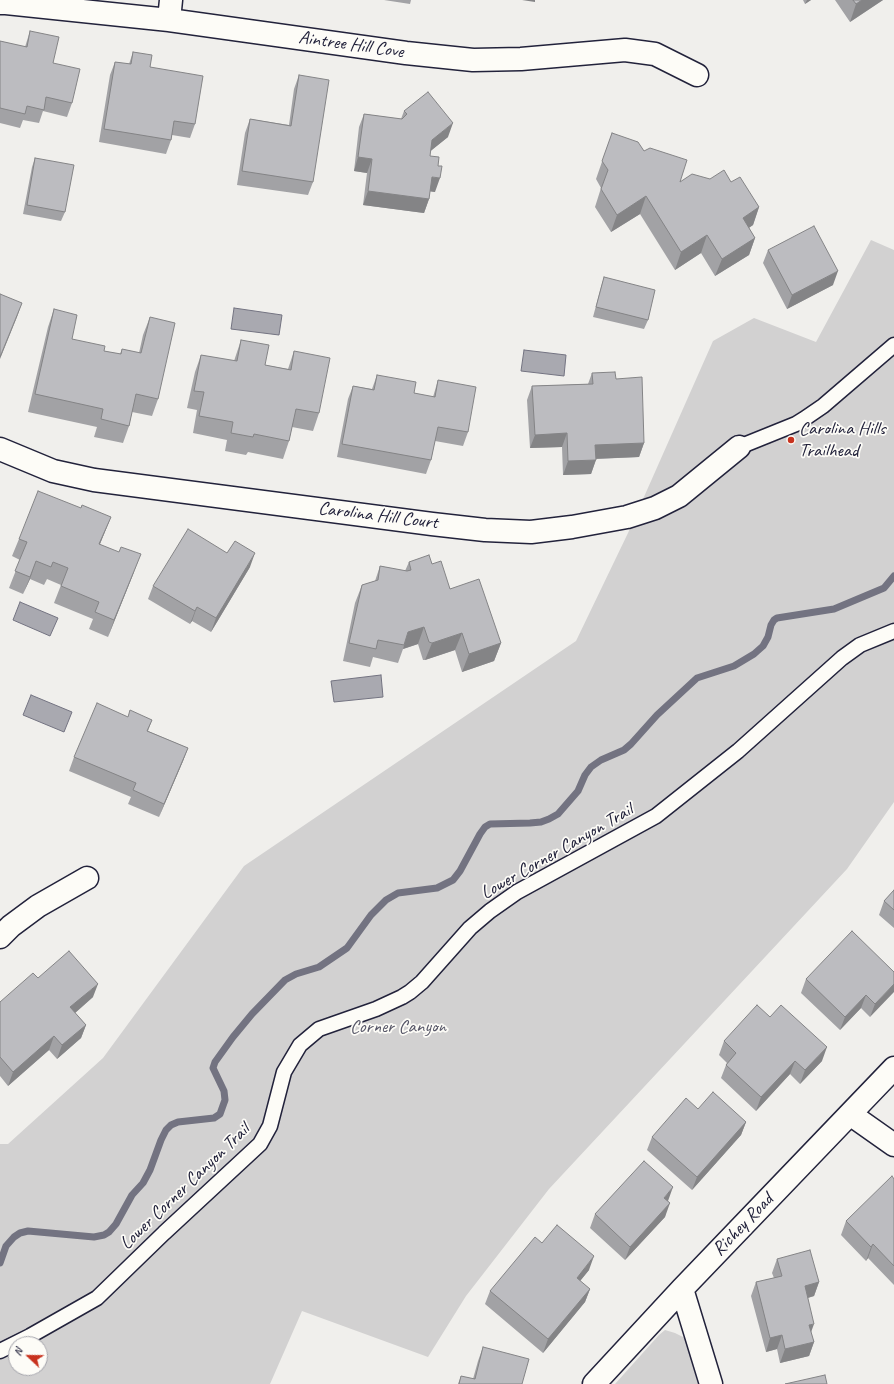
<!DOCTYPE html>
<style>
body{margin:0}
#map{position:relative;width:894px;height:1384px;overflow:hidden;background:#f0efec;font-family:Caveat,sans-serif}
canvas{display:block}
.north{position:absolute;left:8px;top:1336px;width:40px;height:40px;box-sizing:border-box;background:#fdfcf7;border:1px solid #a5a5ac;border-radius:50%;rotate:292deg;font-size:11px;font-weight:700;line-height:16px;text-align:center;color:#22223b}
.north::after{content:'';display:block;margin:auto;width:14px;height:18px;background:#c8321e;clip-path:polygon(50% 0,100% 100%,50% 72%,0 100%)}
</style>
<div id="map">
<canvas width="894" height="1384"></canvas>
<div class="north">N</div>
</div>
<script>
const context = document.querySelector('canvas').getContext('2d');
context.lineJoin = 'round';
function paint(path, color) { context.fillStyle = color; context.fill(path, 'evenodd'); }
const toPath = rows => new Path2D(rows.map(r => 'M' + r).join(''));
function strokePath(path, color, width, dash) { context.strokeStyle = color; context.lineWidth = width; context.lineCap = dash ? 'butt' : 'round'; context.setLineDash(dash || []); context.stroke(path); }
function drawText(font, color, halo, rows, align = 'center') {
  context.font = font + ' Caveat,sans-serif'; context.lineWidth = 3.5; context.setLineDash([]); context.textBaseline = 'middle'; context.strokeStyle = halo; context.fillStyle = color; for (const [text, x, y, turn = 0] of rows) {
    context.save(); context.translate(x, y); context.rotate((+turn || 0) * Math.PI / 180); context.textAlign = isNaN(turn) ? turn : align; if (halo) context.strokeText(text, 0, 0); context.fillText(text, 0, 0); context.restore();
  }
}
const green = toPath([
 [871,240,894,250,894,802,847,869,549,1189,466,1296,428,1357,302,1311,270,1384,0,1384,0,1144,8,1144,103,1058,244,866,576,641,628,533,713,341,754,318,816,342],
 [16,1344,40,1344,40,1368,16,1368],
 [665,1330,675,1333,685,1338,698,1384,615,1384,659,1335]
]);
const water = toPath([
 [234,308,282,315,279,335,231,329,234,308],
 [524,350,566,355,564,376,521,371,524,350],
 [20,602,58,618,50,636,13,620,20,602],
 [381,675,383,697,334,702,331,681,381,675],
 [31,695,72,712,64,732,23,715,31,695]
]);
const stream = toPath([
 [0,1263,6,1246,14,1237,20,1233,28,1231,94,1237,104,1235,109,1232,116,1224,132,1195,143,1183,150,1170,161,1140,166,1130,171,1125,178,1122,214,1118,220,1114,225,1100,224,1091,213,1068,215,1062,233,1037,252,1014,285,980,296,974,319,967,347,948,371,915,386,900,398,893,437,888,453,880,460,871,480,834,485,827,490,824,530,823,541,822,549,819,558,814,578,791,585,775,591,767,601,760,624,750,631,744,657,715,697,678,734,666,754,654,763,646,768,637,771,625,774,620,777,618,834,609,884,588,894,576]
]);
const service = toPath([
 [739,447,796,424,804,419,823,406,894,345],
 [0,1351,30,1336,97,1298,164,1233,260,1144,270,1126,284,1072,300,1045,319,1029,376,1009,402,997,410,992,422,982,470,928,490,911,517,892,656,816,738,751,842,658,860,645,894,631]
]);
const minor = toPath([
 [0,3,6,3,169,20,406,53,473,60,521,59,625,50,655,54,697,75],
 [169,20,171,0],
 [0,449,53,471,94,480,432,524,485,530,531,532,572,527,627,517,655,508,679,496,739,447],
 [0,937,11,926,38,906,87,878],
 [850,1114,894,1145],
 [682,1289,711,1384],
 [594,1384,682,1289,894,1068]
]);
const wall = toPath([
 [384,0,411,0,410,4],
 [803,0,811,0,805,4],
 [835,0,883,0,850,22],
 [30,31,53,63,72,103,67,117,43,111,39,123,23,120,20,128,0,123,0,41,25,47],
 [133,52,150,67,195,124,190,138,172,135,171,140,166,154,99,142,110,75,115,62,129,64],
 [299,75,313,182,308,195,237,185,245,133,250,119,289,125,294,89],
 [404,111,448,137,430,151,430,156,435,192,430,191,429,199,424,213,363,205,367,173,354,171,359,127,364,114,401,119],
 [612,133,644,151,680,182,710,179,731,182,759,207,753,225,749,228,755,238,749,255,715,276,701,253,675,270,640,214,611,232,595,207,601,188,596,179],
 [35,158,65,212,61,221,23,214,32,167],
 [768,250,833,285,787,309,763,263],
 [604,277,648,320,644,329,593,317,601,287],
 [54,309,72,339,104,351,120,354,122,349,139,353,143,335,150,317,158,399,152,416,132,412,129,426,123,443,94,437,97,427,28,412,48,327],
 [241,340,265,365,288,369,294,351,319,413,313,431,292,427,289,441,283,459,248,452,246,455,225,451,227,440,193,433,197,410,187,408,195,372,201,355,234,361],
 [592,373,616,379,644,443,639,457,596,459,591,474,563,475,562,447,530,448,527,400,532,386,588,384],
 [377,375,414,393,433,397,438,380,468,432,463,446,435,441,431,460,426,474,337,457,348,399,353,386,372,389],
 [81,508,111,517,100,544,134,572,108,637,89,629,93,619,54,603,61,585,47,579,44,585,30,579,23,594,9,588,20,560,12,556,19,539],
 [409,562,432,564,450,589,501,643,494,661,462,672,455,650,425,660,423,660,418,644,403,649,398,663,373,657,370,667,343,661,355,603,362,585,375,581,380,566,405,571],
 [250,567,211,632,192,621,190,624,148,599,153,586],
 [128,717,152,720,148,731,188,748,183,761,159,817,128,804,131,797,69,771,74,757],
 [894,890,894,928,879,915,884,901],
 [894,972,870,1017,861,1008,840,1030,801,993,806,979],
 [38,978,93,997,75,1013,86,1025,81,1038,57,1059,49,1050,8,1086,0,1076,0,1002],
 [770,1017,822,1061,800,1084,790,1074,756,1111,721,1078,726,1065,727,1063,719,1055,724,1041],
 [698,1109,746,1122,741,1135,692,1190,647,1150,652,1137],
 [894,1179,894,1285,868,1258,866,1261,841,1235,846,1221],
 [668,1201,665,1217,625,1260,590,1228,595,1214],
 [542,1243,589,1270,580,1281,590,1289,585,1302,543,1353,485,1304,490,1291],
 [777,1259,819,1282,814,1296,808,1298,811,1332,814,1342,809,1356,780,1363,777,1349,766,1352,751,1296,756,1282,774,1278,772,1273],
 [483,1347,522,1384,458,1384,461,1376,473,1379,478,1361]
]);
const shadedWall = toPath([
 [522,0,535,0,535,2],
 [807,0,811,0,805,4],
 [862,0,883,0,850,22,856,4],
 [453,123,448,137,427,154,432,140],
 [358,157,372,159,367,173,354,171],
 [432,177,440,178,435,192,427,191],
 [368,191,429,199,424,213,363,205],
 [646,196,640,214,611,232,617,215],
 [759,207,753,225,736,236,743,218],
 [707,235,701,253,675,270,681,252],
 [755,238,749,255,715,276,722,259],
 [838,271,833,285,787,309,792,295],
 [22,303,17,317,0,359,0,357],
 [567,433,562,447,530,448,535,435],
 [644,443,639,457,590,459,595,445],
 [596,460,591,474,563,475,568,461],
 [111,517,104,534,93,561,99,544],
 [255,553,250,567,211,632,216,618],
 [141,554,134,572,108,637,114,620],
 [36,561,30,579,23,594,30,577],
 [197,607,192,621,190,624,195,611],
 [424,627,418,644,403,649,408,632],
 [462,633,455,650,425,660,432,643],
 [501,643,494,661,462,672,469,654],
 [188,748,183,761,159,817,164,804],
 [98,984,93,997,66,1021,70,1007],
 [894,984,894,992,870,1017,875,1004],
 [866,995,861,1008,840,1030,845,1017],
 [86,1025,81,1038,57,1059,62,1045],
 [54,1036,49,1050,8,1086,13,1072],
 [827,1047,822,1061,800,1084,805,1070],
 [795,1061,790,1074,756,1111,761,1097],
 [746,1122,741,1135,692,1190,697,1177],
 [673,1187,668,1201,659,1211,664,1198],
 [670,1203,665,1217,625,1260,630,1247],
 [873,1244,868,1258,866,1261,871,1247],
 [594,1256,589,1270,572,1291,577,1278],
 [819,1282,814,1296,800,1300,805,1286],
 [590,1289,585,1302,543,1353,548,1339],
 [814,1324,809,1338,809,1325],
 [782,1335,777,1349,766,1352,770,1338],
 [814,1342,809,1356,780,1363,785,1349]
]);
const building = toPath([
 [853,0,862,0,856,4,853,0],
 [30,31,59,37,53,63,80,69,72,103,46,97,44,110,27,106,25,114,0,108,0,41,27,47,30,31],
 [133,52,152,55,150,67,203,76,195,124,174,121,171,140,104,129,115,62,131,64,133,52],
 [299,75,329,80,313,182,242,171,250,119,291,126,299,75],
 [428,92,453,123,432,140,430,156,439,157,438,166,442,166,440,178,432,177,429,199,368,191,372,159,358,157,364,114,402,119,407,114,404,111,428,92],
 [612,133,638,142,644,151,650,148,687,160,680,182,692,174,710,179,724,170,731,182,740,177,759,207,743,218,755,238,722,259,707,235,681,252,646,196,617,215,601,189,608,170,602,161,612,133],
 [35,158,74,165,65,212,27,205,35,158],
 [814,226,838,271,792,295,768,250,814,226],
 [604,277,655,290,648,320,596,307,604,277],
 [0,294,22,303,0,357,0,294],
 [54,309,77,315,72,339,105,346,104,351,121,354,122,349,141,353,150,317,175,323,158,399,136,394,129,426,101,419,103,409,35,394,54,309],
 [241,340,269,345,265,365,291,370,294,351,330,358,319,413,296,409,289,441,254,434,253,437,231,433,233,422,199,416,204,392,194,391,201,355,237,361,241,340],
 [615,372,616,379,642,377,644,443,595,445,596,460,568,461,567,433,535,435,532,386,593,384,592,373,615,372],
 [377,375,416,382,414,393,435,397,438,380,476,387,468,432,438,427,431,460,342,444,353,386,374,390,377,375],
 [38,491,81,508,82,505,111,517,99,544,119,552,121,547,141,554,114,620,95,612,99,602,61,586,68,568,53,562,51,567,36,561,30,577,15,571,27,542,19,539,38,491],
 [188,529,227,553,235,541,255,553,216,618,197,607,195,611,153,586,188,529],
 [429,555,432,564,441,561,450,589,479,579,501,643,469,654,462,633,432,643,429,642,424,627,408,632,404,645,378,640,376,649,349,643,362,585,378,580,380,566,407,571,411,570,409,562,429,555],
 [97,703,128,717,130,710,152,720,147,731,188,748,164,804,133,790,136,783,74,757,97,703],
 [894,890,894,910,884,901,894,890],
 [852,931,894,972,894,984,875,1004,866,995,845,1017,806,979,852,931],
 [69,951,98,984,70,1007,86,1025,62,1045,54,1036,13,1072,0,1057,0,1002,33,973,38,978,69,951],
 [757,1005,770,1017,781,1005,827,1047,805,1070,795,1061,761,1097,726,1065,736,1053,724,1041,757,1005],
 [713,1092,746,1122,697,1177,652,1137,686,1098,698,1109,713,1092],
 [644,1161,673,1187,664,1198,670,1203,630,1247,595,1214,644,1161],
 [892,1176,894,1179,894,1266,873,1244,871,1247,846,1221,892,1176],
 [557,1225,594,1256,577,1278,590,1289,548,1339,490,1291,535,1237,542,1243,557,1225],
 [810,1250,819,1282,805,1286,814,1324,809,1325,814,1342,785,1349,782,1335,770,1338,756,1282,782,1276,777,1259,810,1250],
 [483,1347,529,1359,522,1384,459,1384,461,1376,475,1379,483,1347],
 [825,1375,827,1384,785,1384,825,1375]
]);
const markers = [
 [791,440,4,"#c8321e"]
];
const streetNames = [
 ["Aintree Hill Cove",351,45,8],
 ["Carolina Hill Court",378,516,7],
 ["Lower Corner Canyon Trail",557,852,-30],
 ["Lower Corner Canyon Trail",185,1187,-44],
 ["Richey Road",743,1225,-46]
];
const poiNames = [
 ["Carolina Hills",799,429],
 ["Trailhead",799,451]
];
const parkNames = [
 ["Corner Canyon",398,1027]
];
paint(green, '#d2d1d1');
paint(water, '#a9a9b0');
strokePath(water, '#737381', 1);
strokePath(stream, '#737381', 7);
strokePath(service, '#22223b', 17);
strokePath(minor, '#22223b', 25);
strokePath(service, '#fdfcf7', 14);
strokePath(minor, '#fdfcf7', 22);
paint(wall, '#a2a2a5');
paint(shadedWall, '#848486');
paint(building, '#bcbcc0');
strokePath(building, '#848486', 1);
for (const [x, y, r, color] of markers) { const dot = new Path2D(); dot.arc(x, y, r, 0, 2 * Math.PI); context.fillStyle = color; context.fill(dot); strokePath(dot, '#fdfcf7', 1.5); }
drawText('19px', '#22223b', '#fdfcf7', streetNames);
drawText('19px', '#22223b', '#fdfcf7', poiNames, 'left');
drawText('19px', '#575768', '#fdfcf7', parkNames);
</script>
